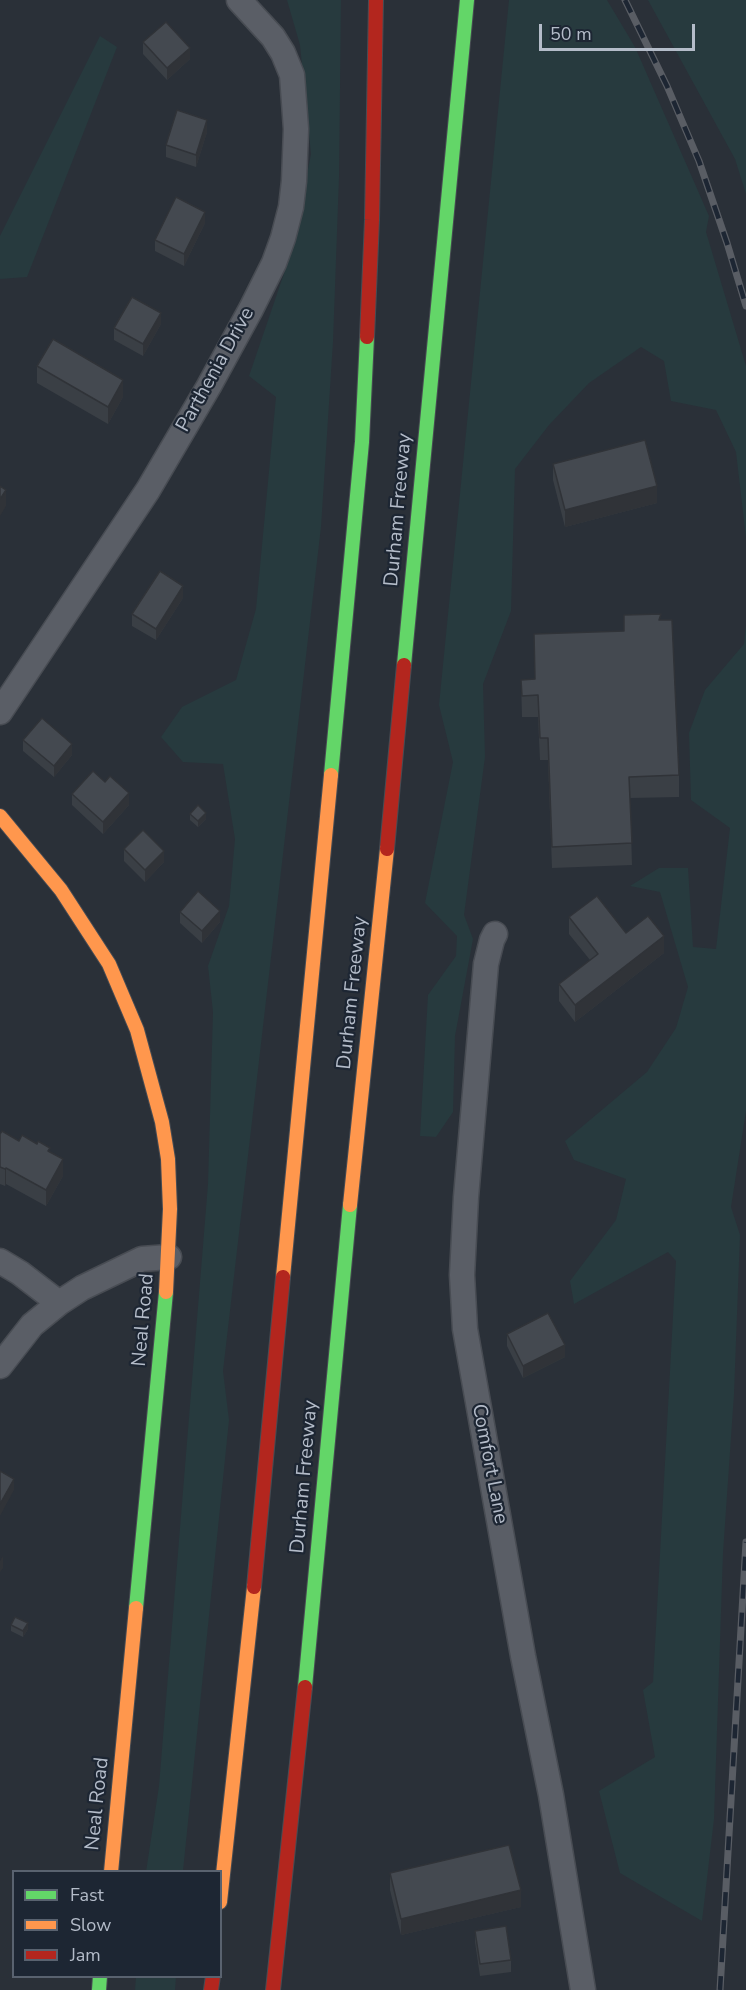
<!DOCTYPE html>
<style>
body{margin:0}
#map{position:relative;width:746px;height:1990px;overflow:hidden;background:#2a3038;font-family:"Nunito Sans",sans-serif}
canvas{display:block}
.legend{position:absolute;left:12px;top:1870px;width:210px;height:108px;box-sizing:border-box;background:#1d2633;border:2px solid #59626f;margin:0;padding:8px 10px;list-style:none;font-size:18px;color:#b4bcc9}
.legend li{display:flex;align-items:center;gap:12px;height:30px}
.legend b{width:30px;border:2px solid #59626f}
.scale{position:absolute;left:539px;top:24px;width:156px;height:27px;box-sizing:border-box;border:3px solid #b4bcc9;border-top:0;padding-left:8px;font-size:18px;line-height:21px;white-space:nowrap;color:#b4bcc9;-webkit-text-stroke:4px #1d2633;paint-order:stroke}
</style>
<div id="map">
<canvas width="746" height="1990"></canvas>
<ul class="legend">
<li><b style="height:8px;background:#63d668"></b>Fast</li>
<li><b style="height:8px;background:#ff974d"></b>Slow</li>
<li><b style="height:8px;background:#b3261e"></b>Jam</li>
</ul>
<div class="scale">50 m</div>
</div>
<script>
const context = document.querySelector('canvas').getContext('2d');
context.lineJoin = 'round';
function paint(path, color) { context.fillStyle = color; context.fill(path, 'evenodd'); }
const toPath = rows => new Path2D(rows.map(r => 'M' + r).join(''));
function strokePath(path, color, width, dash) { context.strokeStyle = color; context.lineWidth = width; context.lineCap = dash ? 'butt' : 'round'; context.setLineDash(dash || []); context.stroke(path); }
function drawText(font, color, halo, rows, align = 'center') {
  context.font = font + ' "Nunito Sans",sans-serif'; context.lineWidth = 4.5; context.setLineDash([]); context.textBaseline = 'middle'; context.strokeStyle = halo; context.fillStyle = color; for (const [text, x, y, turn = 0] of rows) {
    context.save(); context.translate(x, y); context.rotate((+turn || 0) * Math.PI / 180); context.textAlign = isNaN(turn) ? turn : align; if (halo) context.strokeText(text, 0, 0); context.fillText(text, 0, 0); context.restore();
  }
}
const green = toPath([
 [287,0,341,0,339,177,333,342,321,527,223,1371,229,1420,183,1871,146,1872,159,1786,208,1184,213,1012,208,966,229,906,235,839,223,764,183,762,161,737,182,707,236,680,256,609,276,397,249,376,292,250,311,154,300,45],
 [509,0,607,0,635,47,709,216,706,232,746,366,746,538,736,452,716,410,671,401,664,361,641,347,589,383,549,425,515,469,511,611,483,684,485,757,464,915,473,939,455,1036,453,1112,436,1137,420,1136,428,995,456,956,457,936,425,903,453,762,439,705],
 [648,0,746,0,746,194,735,159],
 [100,36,117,47,27,277,0,279,0,236],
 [746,625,746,1111,731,1207,740,1235,734,1394,723,1553,714,1819,702,1921,620,1873,599,1791,655,1757,643,1690,653,1682,676,1261,668,1252,574,1304,570,1281,616,1220,626,1179,574,1160,565,1141,647,1072,676,1028,688,987,660,892,630,886,659,868,688,868,693,947,716,949,730,828,691,800,689,733,705,690,744,644],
 [136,1977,176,1977,175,1990,135,1990]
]);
const street = toPath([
 [0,712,148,490,209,386,251,309,274,263,283,238,291,207,294,181,296,129,292,75,283,53,273,37,239,0],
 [495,934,492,940,486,964,466,1197,462,1275,465,1329,523,1656,551,1795,583,1990],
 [0,1261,20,1273,59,1303],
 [0,1366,32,1325,59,1303,82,1288,142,1259,169,1257]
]);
const fast = toPath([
 [404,665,467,0],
 [331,775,362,442,367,337],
 [136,1608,166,1292],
 [305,1687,350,1205],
 [99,1990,100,1976]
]);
const slow = toPath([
 [0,816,61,890,109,964,137,1030,162,1122,168,1159,170,1209,166,1292],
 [350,1205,387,849],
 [283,1277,331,775],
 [111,1872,136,1608],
 [220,1902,254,1587]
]);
const jam = toPath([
 [367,337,372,220,376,0],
 [387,849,404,665],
 [254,1587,283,1277],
 [211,1990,213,1976],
 [273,1990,305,1687]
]);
const rail = toPath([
 [625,0,667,86,699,161,727,243,746,306],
 [720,1990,746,1542]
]);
const wall = toPath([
 [143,42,190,59,167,80,143,54],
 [207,132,196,167,166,157,166,145],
 [205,223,184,266,155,251,155,240],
 [161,324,143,356,114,340,114,328],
 [37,366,123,397,108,424,37,383],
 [553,464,657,503,565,527,553,480],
 [183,598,156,640,132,626,132,614],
 [624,615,661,620,679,775,679,797,630,798,632,865,552,868,548,760,540,760,538,717,522,717,521,680,535,679,534,634,624,631],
 [23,740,72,755,54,777,23,751],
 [105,782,129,805,103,834,72,805,72,794],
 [190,814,206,819,198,827,190,820],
 [124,849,164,862,145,882,124,861],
 [180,912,220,922,202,943,180,923],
 [569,917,626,933,664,953,575,1022,559,1001,559,984,590,960,569,934],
 [0,1134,50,1152,63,1176,46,1206,6,1184,5,1186,0,1184],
 [507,1334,565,1357,523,1378,507,1346],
 [11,1625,28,1629,23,1637,11,1631],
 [390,1873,521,1907,401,1935,390,1890],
 [475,1931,511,1960,511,1972,480,1976,475,1942]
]);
const shadedWall = toPath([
 [190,48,190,59,167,80,167,68],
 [207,120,207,132,196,167,196,155],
 [205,212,205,223,184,266,184,254],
 [161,313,161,324,143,356,143,344],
 [123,380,123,397,108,424,108,407],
 [657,486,657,503,565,527,565,510],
 [6,490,6,506,0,516,0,499],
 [183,586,183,598,156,640,156,629],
 [72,744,72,755,54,777,54,766],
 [129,793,129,805,103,834,103,822],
 [206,813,206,819,198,827,198,821],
 [164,851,164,862,145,882,145,870],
 [220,911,220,922,202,943,202,931],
 [664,936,664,953,575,1022,575,1005],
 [63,1159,63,1176,46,1206,46,1190],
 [6,1168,6,1184,5,1186,5,1169],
 [565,1345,565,1357,523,1378,523,1366],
 [14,1479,14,1490,0,1516,0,1504],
 [3,1556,3,1568,0,1572,0,1561],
 [28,1623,28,1629,23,1637,23,1631],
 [521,1890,521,1907,401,1935,401,1919]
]);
const building = toPath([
 [166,22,190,48,167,68,143,42,166,22],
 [177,110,207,120,196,155,166,145,177,110],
 [176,197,205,212,184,254,155,240,176,197],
 [132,297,161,313,143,344,114,328,132,297],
 [53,339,123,380,108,407,37,366,53,339],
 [645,440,657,486,565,510,553,464,645,440],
 [0,486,6,490,0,499,0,486],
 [160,571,183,586,156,629,132,614,160,571],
 [661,614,659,620,672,620,679,775,629,777,632,843,552,847,548,738,540,738,538,695,522,696,521,680,535,679,534,634,624,631,624,615,661,614],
 [42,718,72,744,54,766,23,740,42,718],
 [93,771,105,782,110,776,129,793,103,822,72,794,93,771],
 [198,805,206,813,198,821,190,814,198,805],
 [143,830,164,851,145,870,124,849,143,830],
 [198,891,220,911,202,931,180,912,198,891],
 [597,896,626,933,648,916,664,936,575,1005,559,984,598,954,569,917,597,896],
 [2,1131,19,1141,22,1135,37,1144,38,1141,50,1148,48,1151,63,1159,46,1190,6,1168,5,1169,0,1167,0,1134,2,1131],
 [548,1313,565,1345,523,1366,507,1334,548,1313],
 [0,1471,14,1479,0,1504,0,1471],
 [15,1617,28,1623,23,1631,11,1625,15,1617],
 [509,1845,521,1890,401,1919,390,1873,509,1845],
 [506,1926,511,1960,480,1964,475,1931,506,1926]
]);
const streetNames = [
 ["Parthenia Drive",216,370,-61],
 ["Durham Freeway",399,510,-85],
 ["Durham Freeway",353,993,-84],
 ["Neal Road",144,1320,-85],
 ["Comfort Lane",489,1464,79],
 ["Durham Freeway",305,1477,-85],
 ["Neal Road",98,1804,-84]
];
paint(green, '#273a3e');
strokePath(street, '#484c53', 27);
strokePath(fast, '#484c53', 16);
strokePath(slow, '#484c53', 16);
strokePath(jam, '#484c53', 16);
strokePath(street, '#5a5e66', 24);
strokePath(fast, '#63d668', 14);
strokePath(slow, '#ff974d', 14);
strokePath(jam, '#b3261e', 14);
strokePath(rail, '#595d64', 7);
strokePath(rail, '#1d2633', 4.5, [14]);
paint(wall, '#3a3f45');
paint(shadedWall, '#303338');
paint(building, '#444950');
strokePath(building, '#303338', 1.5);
drawText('20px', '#b4bcc9', '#1d2633', streetNames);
</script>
